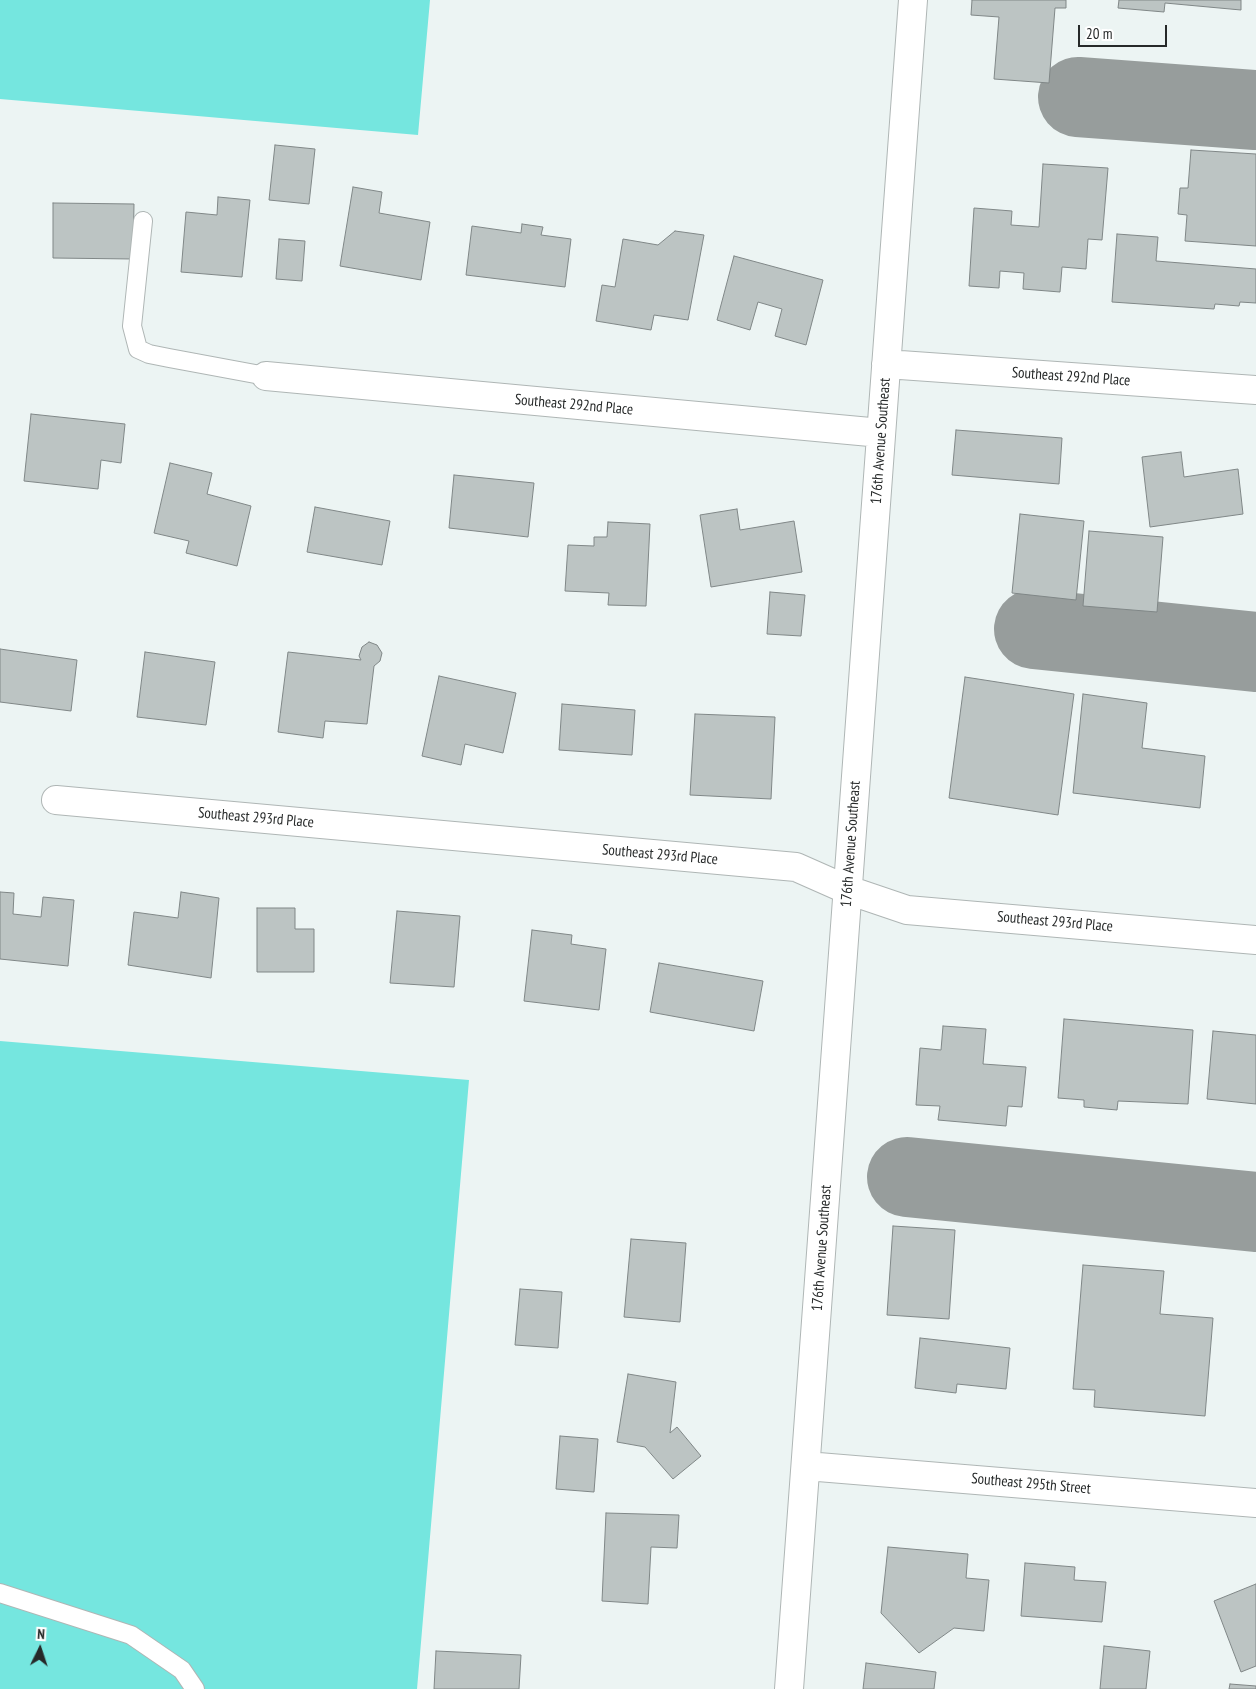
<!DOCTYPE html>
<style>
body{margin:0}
#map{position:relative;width:1256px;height:1689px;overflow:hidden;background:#ecf4f3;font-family:"PT Sans Narrow",sans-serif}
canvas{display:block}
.north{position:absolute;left:15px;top:1624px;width:50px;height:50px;-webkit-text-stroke:4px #fff;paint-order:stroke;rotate:4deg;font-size:14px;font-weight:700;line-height:20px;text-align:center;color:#262929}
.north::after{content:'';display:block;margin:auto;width:18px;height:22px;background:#262929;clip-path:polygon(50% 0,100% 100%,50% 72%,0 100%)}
.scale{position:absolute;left:1078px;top:25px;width:89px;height:22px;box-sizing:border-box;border:2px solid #262929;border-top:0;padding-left:6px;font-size:15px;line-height:18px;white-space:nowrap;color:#262929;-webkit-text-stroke:4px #fff;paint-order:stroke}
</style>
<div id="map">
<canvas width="1256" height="1689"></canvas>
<div class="north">N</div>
<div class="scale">20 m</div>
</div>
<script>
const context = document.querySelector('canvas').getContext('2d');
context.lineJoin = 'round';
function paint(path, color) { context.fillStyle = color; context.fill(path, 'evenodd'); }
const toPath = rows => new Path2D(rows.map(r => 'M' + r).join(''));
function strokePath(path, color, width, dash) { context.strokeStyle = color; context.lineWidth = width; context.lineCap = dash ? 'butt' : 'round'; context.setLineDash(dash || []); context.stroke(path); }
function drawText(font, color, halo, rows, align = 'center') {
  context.font = font + ' "PT Sans Narrow",sans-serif'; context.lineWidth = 4.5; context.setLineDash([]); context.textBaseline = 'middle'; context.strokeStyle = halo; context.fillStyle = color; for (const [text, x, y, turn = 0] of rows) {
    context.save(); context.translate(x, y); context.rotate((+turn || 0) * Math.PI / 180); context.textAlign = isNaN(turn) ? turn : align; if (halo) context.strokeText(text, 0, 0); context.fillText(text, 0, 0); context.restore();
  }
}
const green = toPath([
 [0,0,430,0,418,135,0,99],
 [0,1041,469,1080,417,1689,0,1689]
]);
const taxiway = toPath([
 [1078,97,1256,110],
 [1034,629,1256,652],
 [907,1177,1256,1212]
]);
const building = toPath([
 [972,0,1066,0,1066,8,1055,8,1049,83,994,79,999,17,971,15,972,0],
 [1119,0,1241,0,1241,10,1165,3,1164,12,1118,8,1119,0],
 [275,145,315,149,309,204,269,200,275,145],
 [1191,150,1256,154,1256,246,1185,241,1187,215,1178,214,1180,188,1188,188,1191,150],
 [1043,164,1108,168,1102,240,1088,239,1086,269,1062,267,1060,292,1023,289,1024,273,1000,271,999,288,969,286,974,208,1012,211,1011,225,1039,227,1043,164],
 [353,187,382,192,379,213,430,222,421,280,340,266,353,187],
 [218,197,250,200,242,277,181,272,186,212,217,215,218,197],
 [53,203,134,204,133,259,53,258,53,203],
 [522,224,543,227,541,235,571,239,565,287,466,275,472,226,521,233,522,224],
 [675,231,704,235,688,320,654,315,651,330,596,321,602,285,615,287,623,239,658,245,675,231],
 [1117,234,1158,237,1156,261,1256,269,1256,303,1240,302,1239,306,1215,304,1214,309,1112,302,1117,234],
 [279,239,305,241,302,281,276,279,279,239],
 [734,256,823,280,806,345,775,336,782,309,758,302,750,330,717,320,734,256],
 [31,414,125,424,121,463,101,460,98,489,24,481,31,414],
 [956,430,1062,438,1059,484,952,475,956,430],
 [1181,452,1184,477,1238,469,1243,514,1150,527,1142,457,1181,452],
 [170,463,212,473,207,494,251,506,237,566,186,553,189,541,154,533,170,463],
 [454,475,534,483,528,537,449,528,454,475],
 [315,507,390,521,382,565,307,552,315,507],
 [737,509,740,530,794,521,802,572,711,587,700,515,737,509],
 [1020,514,1084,521,1076,600,1012,593,1020,514],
 [608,522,650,524,646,606,608,605,609,593,565,591,568,545,594,546,594,537,607,537,608,522],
 [1089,531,1163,537,1157,612,1083,606,1089,531],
 [770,592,805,595,801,636,767,634,770,592],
 [369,642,377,645,382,653,380,661,374,666,367,724,325,721,323,738,278,732,288,652,361,660,359,656,362,647,369,642],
 [0,649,77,660,71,711,0,702,0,649],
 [145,652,215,662,206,725,137,717,145,652],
 [439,676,516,693,503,753,465,744,461,765,422,756,439,676],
 [965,677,1074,694,1058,815,949,798,965,677],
 [1083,694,1147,703,1142,748,1205,756,1200,808,1073,793,1083,694],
 [562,704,635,710,632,755,559,750,562,704],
 [695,714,775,717,771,799,690,795,695,714],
 [0,892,14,893,13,914,41,917,43,897,74,900,68,966,0,959,0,892],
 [181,892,219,898,211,978,128,965,134,912,178,918,181,892],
 [257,908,295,908,295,929,314,929,314,972,257,972,257,908],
 [397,911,460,916,454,987,390,983,397,911],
 [532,930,572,935,571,944,606,949,599,1010,524,1001,532,930],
 [659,963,763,981,754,1031,650,1012,659,963],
 [1064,1019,1193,1030,1188,1104,1118,1101,1117,1110,1084,1107,1084,1100,1058,1098,1064,1019],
 [943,1026,986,1029,983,1064,1026,1067,1022,1107,1008,1106,1006,1126,938,1120,940,1106,916,1105,920,1048,941,1050,943,1026],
 [1213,1031,1256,1035,1256,1104,1207,1099,1213,1031],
 [893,1226,955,1230,949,1319,887,1315,893,1226],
 [631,1239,686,1243,680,1322,624,1317,631,1239],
 [1083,1265,1164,1271,1160,1314,1213,1318,1205,1416,1094,1407,1095,1390,1073,1389,1083,1265],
 [520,1289,562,1292,558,1348,515,1345,520,1289],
 [920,1338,1010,1348,1006,1389,957,1384,956,1393,915,1388,920,1338],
 [628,1374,676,1382,670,1433,677,1427,701,1456,673,1479,645,1447,617,1442,628,1374],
 [560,1436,598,1439,594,1492,556,1489,560,1436],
 [606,1513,679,1515,677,1548,651,1547,648,1604,602,1601,606,1513],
 [888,1547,968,1554,966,1578,989,1580,984,1631,954,1628,919,1653,881,1613,888,1547],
 [1025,1563,1075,1567,1074,1580,1106,1582,1102,1622,1021,1616,1025,1563],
 [1256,1584,1256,1666,1241,1672,1214,1601,1256,1584],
 [1104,1646,1150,1651,1146,1689,1100,1689,1104,1646],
 [436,1651,521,1655,519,1689,434,1689,436,1651],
 [866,1663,936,1672,934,1689,863,1689,866,1663],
 [1230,1684,1256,1686,1256,1689,1229,1689,1230,1684]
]);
const service = toPath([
 [143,221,132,326,138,349,149,354,169,358,266,376],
 [0,1593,131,1635,182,1670,195,1689]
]);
const minor = toPath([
 [886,364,1256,390],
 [266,376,881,433],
 [56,800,796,867,848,890,907,910,1256,940],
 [806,1466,1256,1503],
 [789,1689,913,0]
]);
const streetNames = [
 ["Southeast 292nd Place",1071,377,4],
 ["Southeast 292nd Place",574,405,5],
 ["176th Avenue Southeast",881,441,-86],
 ["Southeast 293rd Place",256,818,5],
 ["176th Avenue Southeast",851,844,-86],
 ["Southeast 293rd Place",660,855,5],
 ["Southeast 293rd Place",1055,922,5],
 ["176th Avenue Southeast",822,1248,-86],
 ["Southeast 295th Street",1031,1484,5]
];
paint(green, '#75e6df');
strokePath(taxiway, '#979d9c', 80);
paint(building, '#bcc4c3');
strokePath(building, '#808787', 1);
strokePath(service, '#afb6b5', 20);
strokePath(minor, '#afb6b5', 30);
strokePath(service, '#fff', 18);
strokePath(minor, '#fff', 28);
drawText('15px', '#262929', '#fff', streetNames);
</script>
